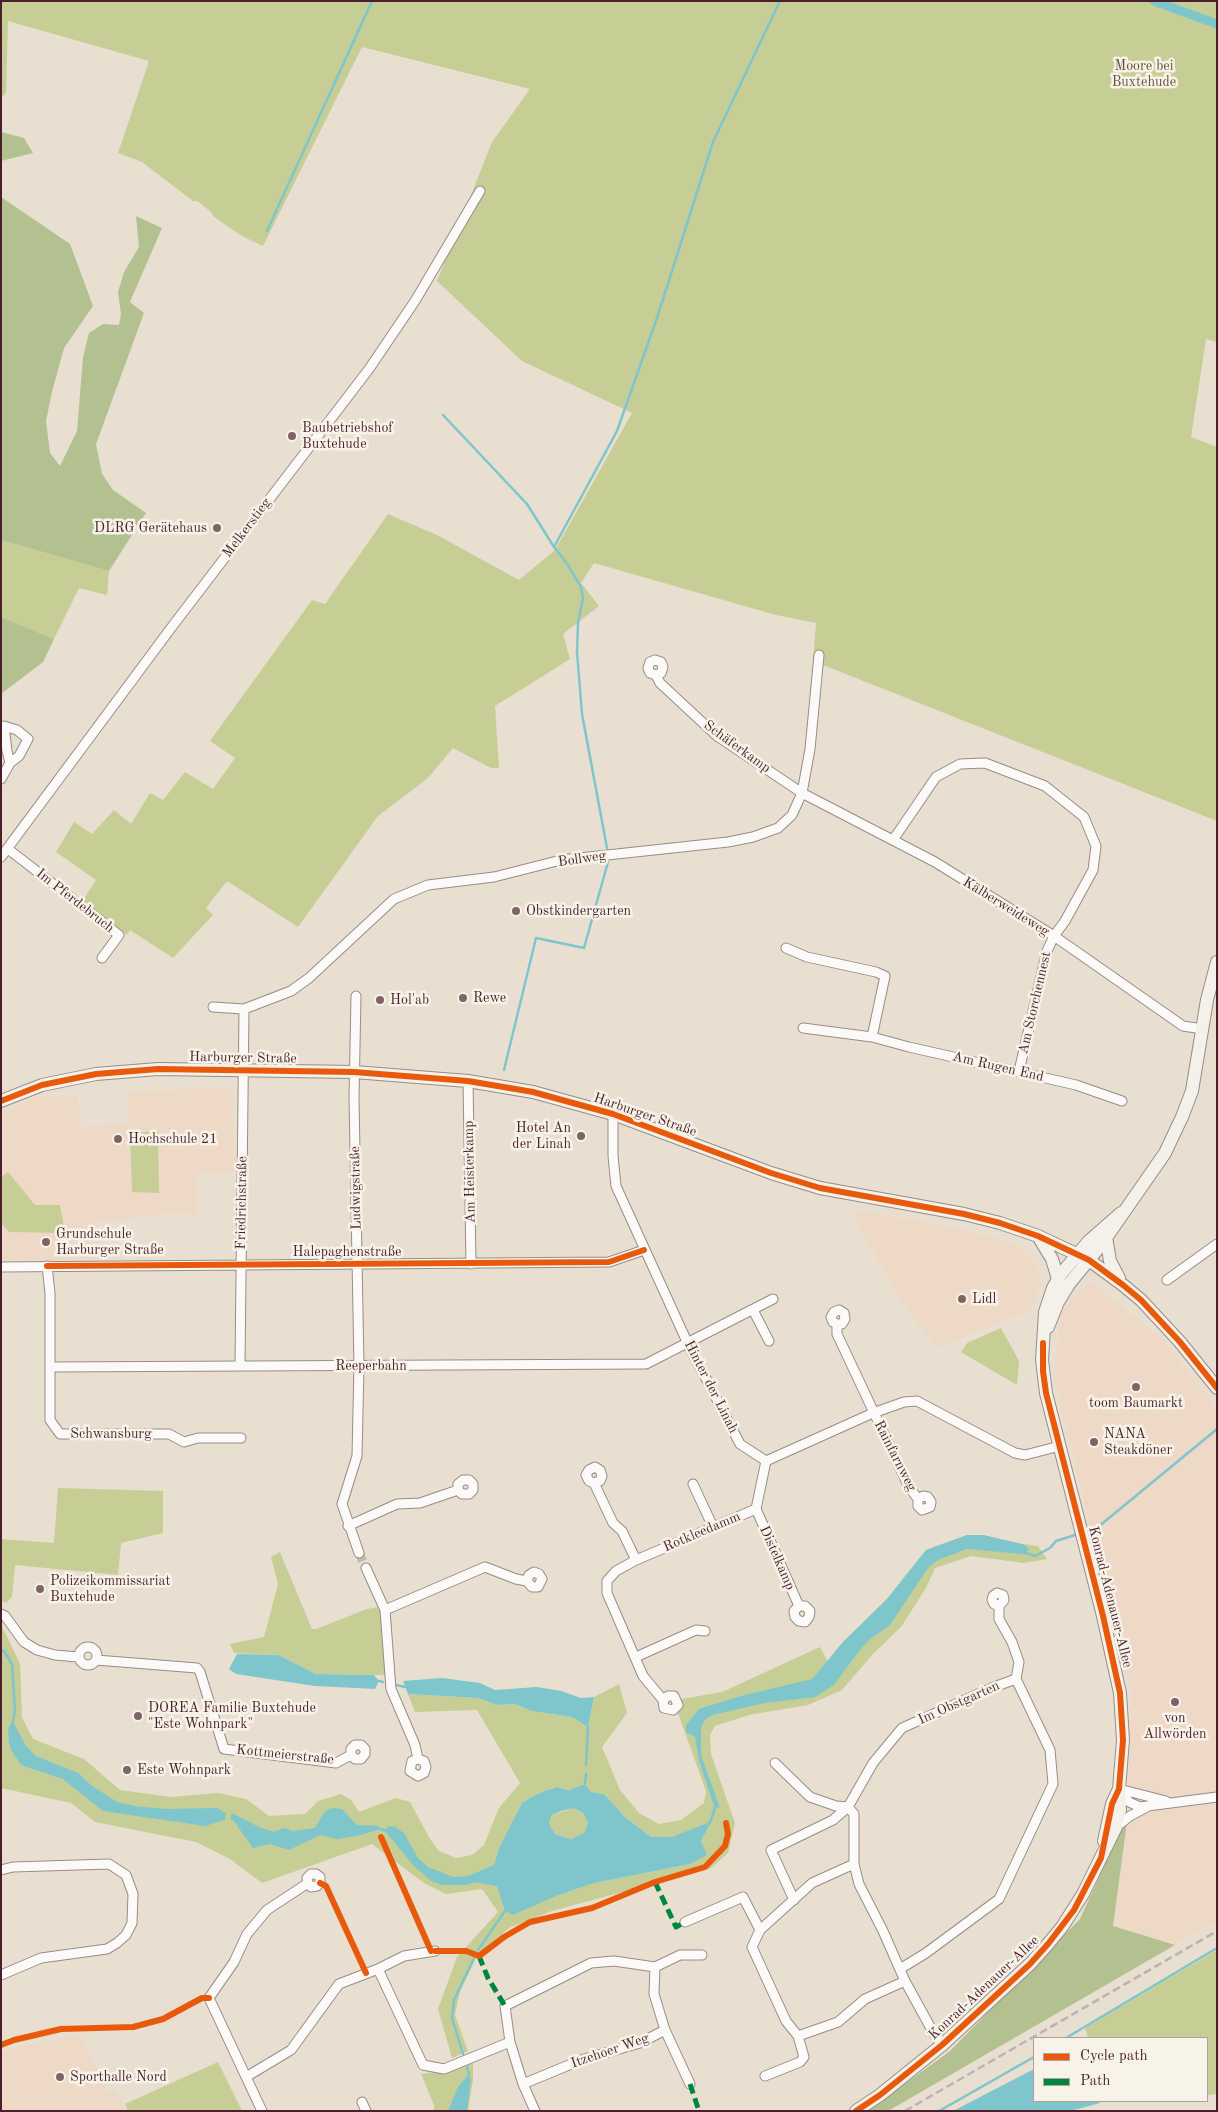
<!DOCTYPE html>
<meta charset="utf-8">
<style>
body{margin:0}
#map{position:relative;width:1218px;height:2112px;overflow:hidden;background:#e8dfd0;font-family:"Old Standard TT",serif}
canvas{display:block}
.frame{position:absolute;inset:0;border:2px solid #4a1f2b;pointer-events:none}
.legend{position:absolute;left:1033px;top:2037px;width:175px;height:65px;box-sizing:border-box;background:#f7f3e8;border:1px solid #b29e9c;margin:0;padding:6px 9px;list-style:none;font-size:15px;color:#4a1f2b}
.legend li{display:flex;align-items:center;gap:10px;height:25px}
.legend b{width:25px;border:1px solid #b29e9c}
</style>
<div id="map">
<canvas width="1218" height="2112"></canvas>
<div class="frame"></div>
<ul class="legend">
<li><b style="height:6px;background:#e8590c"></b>Cycle path</li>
<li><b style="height:6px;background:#00873e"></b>Path</li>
</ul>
</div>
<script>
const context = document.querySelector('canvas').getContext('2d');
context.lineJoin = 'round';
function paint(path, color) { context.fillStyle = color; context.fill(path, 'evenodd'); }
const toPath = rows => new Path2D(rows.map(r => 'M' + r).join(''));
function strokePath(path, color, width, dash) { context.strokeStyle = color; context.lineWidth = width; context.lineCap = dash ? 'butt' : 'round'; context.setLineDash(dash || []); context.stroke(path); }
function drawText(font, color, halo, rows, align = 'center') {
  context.font = font + ' "Old Standard TT",serif'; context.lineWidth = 5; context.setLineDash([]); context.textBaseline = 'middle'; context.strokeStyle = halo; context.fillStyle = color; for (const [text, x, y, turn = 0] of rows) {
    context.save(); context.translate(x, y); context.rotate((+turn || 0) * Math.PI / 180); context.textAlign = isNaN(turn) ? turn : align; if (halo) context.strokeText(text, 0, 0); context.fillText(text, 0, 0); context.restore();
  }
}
const built = toPath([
 [231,1087,236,1172,197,1172,197,1214,163,1214,98,1222,98,1258,43,1261,1,1260,1,1174,5,1171,1,1167,1,1113,36,1097,78,1096,80,1127,128,1124,128,1092],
 [851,1212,875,1213,947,1226,1006,1241,1021,1248,1038,1265,1041,1285,1031,1310,936,1348,900,1299],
 [1090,1281,1165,1342,1217,1409,1217,1921,1175,1945,1113,1926,1128,1814,1131,1693,1054,1381,1060,1312],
 [80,2034,107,2091,116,2090,126,2111,1,2111,1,2054,17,2047]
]);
const green = toPath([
 [1,1,1217,1,1217,342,1206,339,1191,437,1217,447,1217,821,813,661,816,623,776,615,594,563,581,583,599,606,563,634,570,659,495,706,499,768,491,768,453,748,427,779,378,816,298,927,227,881,206,908,213,915,173,958,130,930,127,935,83,900,96,880,56,852,74,822,92,834,114,810,131,824,150,793,163,800,185,772,213,789,235,758,210,741,312,600,325,604,388,514,437,535,519,580,555,550,632,413,522,361,437,281,492,142,530,89,362,47,263,246,240,235,213,216,210,211,197,201,193,201,142,162,118,153,149,61,8,21,6,93,1,98],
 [1,540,109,571,107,595,79,588,54,639,1,617],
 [130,1132,158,1132,159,1193,132,1192],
 [8,1172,35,1205,60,1205,65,1233,9,1232,1,1223,1,1177],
 [1001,1328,1019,1361,1017,1385,961,1352,967,1343],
 [58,1488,163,1491,163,1533,121,1543,118,1575,15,1565,12,1597,6,1603,1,1600,1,1539,54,1543],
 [967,1535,983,1535,1022,1544,1038,1546,1047,1559,1024,1563,971,1556,935,1568,926,1588,901,1627,873,1654,842,1690,808,1705,749,1715,715,1726,710,1735,711,1754,735,1823,728,1853,711,1868,552,1911,509,1928,478,1954,460,1992,455,2015,468,2051,452,2058,438,2009,457,1957,498,1912,482,1889,446,1894,424,1883,372,1844,262,1883,230,1859,196,1842,95,1822,71,1803,1,1788,1,1624,20,1664,22,1717,33,1739,84,1759,120,1790,171,1797,218,1793,246,1799,269,1816,305,1814,318,1801,341,1794,351,1800,359,1812,396,1798,410,1802,430,1839,439,1851,456,1858,472,1855,484,1845,499,1808,520,1783,477,1710,415,1712,408,1694,478,1698,497,1705,515,1704,532,1711,572,1717,588,1727,594,1697,619,1684,627,1713,602,1747,620,1790,639,1813,659,1824,681,1820,704,1803,706,1791,678,1713,682,1699,722,1692,820,1647,828,1662,843,1642,887,1599,926,1550],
 [585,1785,591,1792,604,1794,625,1817,651,1837,672,1837,712,1822,701,1841,706,1855,690,1864,594,1883,556,1896,500,1846,522,1803,537,1794,555,1787,569,1790],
 [280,1552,312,1629,316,1629,367,1609,378,1607,383,1617,386,1675,316,1674,278,1655,234,1653,230,1644,264,1637,278,1584,271,1557],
 [574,1808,583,1813,588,1823,584,1833,571,1839,555,1834,549,1823,552,1815],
 [1217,1950,1217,2094,1207,2095,1207,2038,1088,2038,1085,2028],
 [473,2061,473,2080,468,2111,434,2111,434,2105,421,2074,455,2069],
 [218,2062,242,2111,128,2111,125,2104]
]);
const forest = toPath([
 [1,132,24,138,33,153,1,161],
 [1,197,70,244,93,306,64,348,52,392,46,421,50,453,60,466,77,431,83,357,89,333,103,324,119,325,121,314,118,292,124,272,139,247,136,216,162,228,130,302,144,313,96,444,102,474,113,490,146,513,109,571,1,540],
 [1,617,54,639,43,662,1,694],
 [1128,1814,1113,1926,1175,1945,888,2111,868,2111,950,2051,1080,1919]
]);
const water = toPath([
 [967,1535,983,1535,1022,1544,1026,1546,1029,1550,1022,1554,967,1549,938,1560,928,1568,890,1625,869,1640,859,1651,834,1685,815,1697,765,1703,712,1715,705,1720,701,1728,701,1755,720,1808,714,1806,699,1761,695,1737,686,1732,686,1725,699,1709,741,1696,812,1679,843,1642,887,1599,926,1550],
 [237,1654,278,1655,316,1674,374,1675,379,1681,375,1689,315,1686,236,1674,229,1669],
 [442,1678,480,1683,495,1690,537,1687,561,1691,581,1698,594,1697,588,1727,572,1717,532,1711,515,1704,497,1705,478,1698,408,1694,403,1681],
 [13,1722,26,1746,36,1756,78,1773,91,1785,117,1802,135,1806,166,1809,217,1808,226,1813,225,1820,205,1826,103,1811,63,1779,21,1765,11,1750,9,1742,8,1728],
 [585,1784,591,1792,604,1794,625,1817,651,1837,672,1837,712,1821,701,1841,707,1855,690,1864,594,1883,556,1896,513,1915,505,1911,497,1886,474,1882,467,1885,443,1885,431,1881,413,1865,386,1832,388,1826,395,1827,404,1833,418,1858,428,1867,453,1877,468,1876,494,1865,500,1846,522,1803,537,1794,556,1787,569,1790],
 [574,1808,583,1813,588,1823,584,1833,571,1839,555,1834,549,1823,552,1815,561,1811],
 [333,1808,342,1809,357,1825,379,1826,379,1828,377,1830,361,1835,337,1839,320,1835,289,1850,270,1844,253,1848,233,1820,230,1819,232,1813,259,1827,273,1832,285,1828,292,1831,315,1828,325,1811],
 [1034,2069,1034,2101,1099,2101,1100,2103,1070,2111,953,2111],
 [469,2074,471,2080,467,2111,448,2111,458,2087]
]);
const stream = toPath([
 [267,231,372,1],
 [443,415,527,504,554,547],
 [607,848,582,714,577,652,578,623,583,598,581,587,568,565,554,547,617,431,657,318,713,142,780,1],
 [504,1070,536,938,584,948,608,862],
 [1086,1533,1092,1532,1217,1429],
 [1023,1552,1035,1556,1050,1548,1056,1541,1078,1534],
 [1,1651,4,1651,12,1664,15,1711,12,1726],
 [379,1681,383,1682],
 [397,1685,405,1687],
 [586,1765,588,1727],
 [585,1784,586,1774],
 [710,1823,716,1805],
 [377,1828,388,1831],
 [478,1950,505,1911],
 [1066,2038,1217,1948],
 [463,2054,452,2018,454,2000,474,1958],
 [467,2067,469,2074],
 [939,2111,1034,2057]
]);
const canal = toPath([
 [1154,1,1217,24]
]);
const streetTunnel = toPath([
 [359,1553,366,1568]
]);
const street = toPath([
 [656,675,650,673,648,668,650,662,655,660,661,662,663,667,661,673,656,675,660,683,717,736,802,793,935,862,1054,936,1183,1026,1203,1029],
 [1,779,10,763,19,756,28,739,17,730,4,726,7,751,10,763],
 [893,840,936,777,960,764,985,763,1045,786,1084,817,1096,846,1093,870,1065,921,1054,936,1047,951,1019,1071],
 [8,849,119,935,102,958],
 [1,857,171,628,369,369,415,301,480,191],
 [786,948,807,957,876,972,885,976,872,1037],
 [356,996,354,1098,359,1366,357,1456,342,1504,359,1553],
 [213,1007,244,1009],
 [803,1028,872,1037,909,1047,1076,1085,1122,1101],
 [468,1081,471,1264],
 [613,1114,613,1156,616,1186,688,1344,740,1444,766,1461,873,1413,904,1402,917,1401,1015,1453,1025,1455,1060,1446],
 [47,1266,50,1293,50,1420,60,1434,169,1434,184,1442,198,1438,241,1438],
 [1,1267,609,1262,644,1250],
 [1167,1280,1217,1244],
 [753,1310,769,1341],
 [837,1324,833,1322,831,1317,834,1312,839,1310,844,1313,845,1319,842,1324,837,1324,837,1334,909,1487,918,1499,918,1506,922,1510,930,1507,931,1502,928,1497,923,1496,918,1499],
 [240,1366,244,1009,291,991,309,978,394,899,428,885,494,877,561,860,728,842,753,837,778,828,792,815,802,793,810,749,819,655],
 [50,1367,646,1364,773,1299],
 [594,1483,589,1481,586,1475,589,1470,595,1467,600,1470,602,1476,600,1481,594,1483,613,1523,622,1531,636,1560],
 [693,1484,713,1527],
 [756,1509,799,1606,794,1611,795,1617,799,1621,805,1622,809,1617,810,1611,805,1606,799,1606],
 [348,1526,397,1504,420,1503,458,1490,462,1494,469,1494,473,1490,473,1484,469,1480,463,1480,458,1484,458,1490],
 [366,1568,385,1610,391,1689,415,1745,418,1759,412,1761,410,1771,418,1776,424,1773,426,1767,424,1761,418,1759],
 [999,1606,994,1604,992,1600,993,1596,997,1593,1003,1595,1004,1600,999,1606,999,1619,1012,1642,1019,1662,1016,1679],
 [385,1610,485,1567,516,1579,527,1581,532,1587,538,1587,542,1579,539,1574,534,1572,529,1575,527,1581],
 [1,1614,5,1616,24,1642,37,1650,55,1655,78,1657],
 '79 1656a9 9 0 1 1 18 0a9 9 0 1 1-18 0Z',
 [636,1657,696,1630,705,1631],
 [96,1660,197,1668,200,1672,224,1749,336,1763,351,1755,355,1759,361,1759,365,1754,365,1749,361,1745,355,1745,351,1749,351,1755],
 [663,1700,668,1696,674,1696,678,1705,673,1710,664,1708,663,1700,643,1676,607,1593,607,1581,616,1571,636,1560,756,1509,766,1461],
 [775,1763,810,1797,836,1806,848,1807,833,1820,771,1850,794,1900],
 [1119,1789,1129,1802,1140,1807,1217,1797],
 [1119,1789,1166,1801],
 [1116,1827,1130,1816,1147,1807],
 [1,1870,13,1867,109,1864,126,1875,133,1894,132,1923,126,1935,117,1943,107,1949,41,1958,1,1975],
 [685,1922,743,1897,760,1930],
 [378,1969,423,2065,444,2069,510,2042],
 [900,1969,926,1953,999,1899,1053,1784,1050,1750,1016,1679,994,1687,902,1728,873,1763,848,1807,854,1814,854,1864,859,1884,883,1931,905,1981,933,2032,942,2045],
 [665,2030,690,2084],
 [798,2036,786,2021,752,1947,760,1930,812,1883,854,1864],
 [765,2076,800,2062,804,2057,798,2036,838,2022,865,1999,905,1981],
 [246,2077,291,2050,339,1984,378,1969,404,1956,435,1951],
 [523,2084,581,2060,640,2043,665,2030,654,1994,655,1967],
 [362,2102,366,2111],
 [262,2111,209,1998,234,1962,247,1934,267,1910,308,1883,311,1887,317,1886,320,1883,320,1877,316,1874,311,1874,307,1878,308,1883],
 [535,2111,523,2084,510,2042,505,2006,591,1963,614,1961,655,1967,680,1955,702,1955]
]);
const secondary = toPath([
 [1,1101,42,1085,96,1074,158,1069,354,1072,468,1081,533,1092,613,1114,771,1173,820,1188,964,1214,1000,1223,1038,1236,1089,1260,1123,1285,1141,1300,1180,1342,1217,1388],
 [1038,1236,1052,1259,1058,1279],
 [1106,1237,1110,1261,1119,1278],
 [1048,1327,1058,1302,1069,1284,1101,1245,1165,1153,1182,1117,1192,1091,1207,1000,1217,962],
 [1104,1841,1112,1804,1118,1791],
 [856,2111,880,2095,942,2045,1030,1964,1048,1944,1062,1927,1083,1894,1116,1827,1120,1810,1119,1789,1123,1740,1120,1693,1103,1616,1046,1393,1042,1360,1045,1312,1053,1288,1061,1274,1089,1241,1121,1213]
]);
const rail = toPath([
 [905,2111,1217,1931]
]);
const quiet = toPath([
 [655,1882,676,1927,685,1922],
 [479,1956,488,1978,505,2006],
 [690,2084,699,2111]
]);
const cycleway = toPath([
 [1,1101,42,1085,96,1074,158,1069,354,1072,468,1081,533,1092,613,1114,771,1173,820,1188,964,1214,1000,1223,1038,1236,1089,1260,1123,1285,1141,1300,1180,1342,1217,1388],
 [47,1266,609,1262,644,1250],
 [381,1837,431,1951],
 [320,1883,326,1886,366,1973],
 [435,1951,466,1951,479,1956,504,1937,530,1922,592,1908,655,1882,705,1867,725,1846,728,1834,726,1823],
 [1,2045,14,2040,61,2029,133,2027,163,2019,202,1998,209,1998],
 [856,2111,880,2095,942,2045,1030,1964,1048,1944,1074,1910,1101,1858,1112,1804,1119,1789,1123,1740,1120,1693,1103,1616,1046,1393,1043,1371,1043,1343]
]);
const markers = [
 [292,436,5,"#816265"],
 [217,528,5,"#816265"],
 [516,911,5,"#816265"],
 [463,998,5,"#816265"],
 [380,1000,5,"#816265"],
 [581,1136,5,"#816265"],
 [118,1139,5,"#816265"],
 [46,1242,5,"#816265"],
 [962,1299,5,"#816265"],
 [1136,1387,5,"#816265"],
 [1094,1442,5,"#816265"],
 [40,1589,5,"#816265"],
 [1175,1702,5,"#816265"],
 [138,1716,5,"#816265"],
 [127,1770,5,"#816265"],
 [60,2077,5,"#816265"]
];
const parkNames = [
 ["Moore bei",1144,66],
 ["Buxtehude",1144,82]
];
const poiNames = [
 ["Baubetriebshof",302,428],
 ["Buxtehude",302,444],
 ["DLRG Gerätehaus",207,528,"right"],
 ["Obstkindergarten",526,911],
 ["Rewe",473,998],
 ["Hol'ab",390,1000],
 ["Hotel An",571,1128,"right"],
 ["der Linah",571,1144,"right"],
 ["Hochschule 21",128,1139],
 ["Grundschule",56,1234],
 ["Harburger Straße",56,1250],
 ["Lidl",972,1299],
 ["toom Baumarkt",1136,1403,"center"],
 ["NANA",1104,1434],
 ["Steakdöner",1104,1450],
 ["Polizeikommissariat",50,1581],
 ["Buxtehude",50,1597],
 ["DOREA Familie Buxtehude",148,1708],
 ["\"Este Wohnpark\"",148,1724],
 ["von",1175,1718,"center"],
 ["Allwörden",1175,1734,"center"],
 ["Este Wohnpark",137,1770],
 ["Sporthalle Nord",70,2077]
];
const streetNames = [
 ["Melkerstieg",247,528,-53],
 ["Schäferkamp",737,747,36],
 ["Bollweg",582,859,-8],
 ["Im Pferdebruch",75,901,38],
 ["Kälberweideweg",1006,907,32],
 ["Am Storchennest",1035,1003,-77],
 ["Harburger Straße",243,1058,1],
 ["Am Rugen End",998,1067,13],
 ["Harburger Straße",645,1115,19],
 ["Am Heisterkamp",470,1172,-91],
 ["Ludwigstraße",356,1188,-91],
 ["Friedrichstraße",242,1203,-89],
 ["Halepaghenstraße",347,1252],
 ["Reeperbahn",371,1366],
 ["Hinter der Linah",711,1387,63],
 ["Schwansburg",111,1434],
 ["Rainfarnweg",895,1456,63],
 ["Rotkleedamm",702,1532,-23],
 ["Distelkamp",777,1558,66],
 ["Konrad-Adenauer-Allee",1110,1597,76],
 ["Im Obstgarten",959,1703,-24],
 ["Kottmeierstraße",285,1755,6],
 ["Konrad-Adenauer-Allee",984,1988,-43],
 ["Itzehoer Weg",610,2051,-19]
];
paint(built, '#eed9c7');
paint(green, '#c6ce95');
paint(forest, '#b3c08f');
paint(water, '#7ec6cc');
strokePath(stream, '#7ec6cc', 2.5);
strokePath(canal, '#7ec6cc', 9);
strokePath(streetTunnel, '#c8b9af', 9, [9, 4.5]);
strokePath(street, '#988c87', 11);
strokePath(secondary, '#988c87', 14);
strokePath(street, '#fcfaf8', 9);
strokePath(secondary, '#f4f0ea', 12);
strokePath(rail, '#b9b3b2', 2.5, [8, 4]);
strokePath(quiet, '#00873e', 5, [10, 5]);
strokePath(cycleway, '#e8590c', 6);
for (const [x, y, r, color] of markers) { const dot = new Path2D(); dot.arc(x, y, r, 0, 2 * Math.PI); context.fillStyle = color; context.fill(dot); strokePath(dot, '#f7f3e8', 2); }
drawText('14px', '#67503c', '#f7f3e8', parkNames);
drawText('14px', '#4a1f2b', '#f7f3e8', poiNames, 'left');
drawText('14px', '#4a1f2b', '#f7f3e8', streetNames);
</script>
